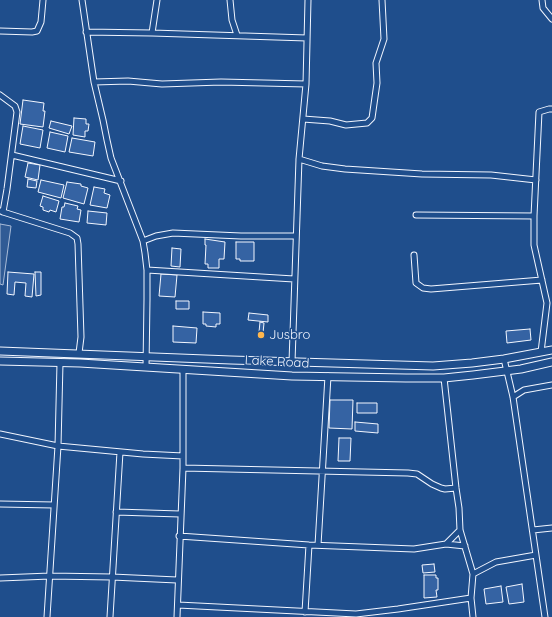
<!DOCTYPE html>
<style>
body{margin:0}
canvas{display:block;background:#1f4e8c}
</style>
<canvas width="552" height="617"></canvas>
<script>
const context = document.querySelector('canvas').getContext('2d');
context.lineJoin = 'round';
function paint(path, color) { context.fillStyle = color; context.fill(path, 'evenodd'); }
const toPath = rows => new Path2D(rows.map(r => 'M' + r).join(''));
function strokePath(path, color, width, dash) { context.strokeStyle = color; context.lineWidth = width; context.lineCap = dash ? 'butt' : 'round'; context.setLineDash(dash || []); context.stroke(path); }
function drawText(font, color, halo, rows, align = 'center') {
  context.font = font + ' Quicksand,sans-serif'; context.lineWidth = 3; context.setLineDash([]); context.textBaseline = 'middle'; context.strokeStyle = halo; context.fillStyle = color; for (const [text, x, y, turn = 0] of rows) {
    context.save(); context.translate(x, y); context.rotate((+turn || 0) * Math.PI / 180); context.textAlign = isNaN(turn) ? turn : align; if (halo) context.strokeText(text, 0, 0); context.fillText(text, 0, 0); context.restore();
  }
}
const built = toPath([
 [0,224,11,226,3,285,0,284,0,224]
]);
const building = toPath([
 [23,100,44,103,43,111,45,111,43,127,20,124,23,100],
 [74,118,86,119,86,124,89,124,88,131,85,131,85,137,73,135,74,118],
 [51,121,72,126,69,134,49,128,51,121],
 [23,126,43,130,40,148,20,144,23,126],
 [50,132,68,136,65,152,47,148,50,132],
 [72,138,95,142,93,156,69,152,72,138],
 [28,163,40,165,38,180,25,177,28,163],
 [28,179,37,181,36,188,27,187,28,179],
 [41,180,64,185,61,198,38,192,41,180],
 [67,182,81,184,81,186,88,188,84,204,63,198,67,182],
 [94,187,105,189,104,193,110,195,107,208,90,205,94,187],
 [43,196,59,201,56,212,50,210,49,212,43,210,43,207,40,206,43,196],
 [65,203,78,206,77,209,81,210,79,222,60,219,62,207,64,207,65,203],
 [88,211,107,213,106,225,87,223,88,211],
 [205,239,225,242,224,259,219,259,219,268,208,268,208,264,205,264,206,245,205,245,205,239],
 [236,242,254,242,254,261,240,261,240,259,236,259,236,242],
 [172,248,181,249,180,267,171,266,172,248],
 [8,272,34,274,32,297,25,296,26,283,15,282,14,295,7,294,8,272],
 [35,272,41,272,41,295,36,296,35,272],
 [161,274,177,275,175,297,159,296,161,274],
 [176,301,189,301,189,309,176,309,176,301],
 [203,312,220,313,220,324,216,324,216,327,206,326,206,324,203,324,203,312],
 [249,313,268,315,268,322,248,320,249,313],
 [260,322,264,323,263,333,259,332,260,322],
 [173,326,197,328,196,343,173,342,173,326],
 [530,329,531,340,507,343,506,331,530,329],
 [330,400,353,400,352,429,329,428,330,400],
 [357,403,377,403,377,413,357,413,357,403],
 [355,422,378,424,378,433,355,431,355,422],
 [339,438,351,438,350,461,338,461,339,438],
 [434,564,435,572,423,573,422,565,434,564],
 [424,575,436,575,436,578,438,578,438,590,436,590,437,597,424,598,424,575],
 [522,584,524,602,509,604,506,587,522,584],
 [501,586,503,602,486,604,484,589,501,586]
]);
const minor = toPath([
 [82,0,94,82,103,120,107,140,111,158,143,241,145,253,147,270,147,299,146,367],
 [230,0,232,20,237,35],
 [542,0,543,8,552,19],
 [0,31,32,32,37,31,41,22,43,0],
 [86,32,152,33,307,38],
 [152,33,157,0],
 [94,82,128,81,162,84,221,82,306,84],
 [0,95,15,106,17,112,7,189,3,212,1,211],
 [303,119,330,121,346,125,367,123,372,118,377,83,376,63,384,39,382,0],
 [12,155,121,181],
 [299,159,322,166,345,169,422,174,491,175,536,180],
 [3,212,70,233,77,238,78,244,81,337,79,353],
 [416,215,534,216],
 [143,241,156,236,173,233,241,236,296,236],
 [414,255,416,283,423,288,431,289,542,280],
 [147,270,294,279],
 [541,352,547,303,534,245,534,216,539,112,549,109,552,109],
 [504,359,513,397,545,617],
 [292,362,299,159,306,84,308,0],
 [444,378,456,488,459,508,460,530,473,574,471,598,473,617],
 [513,397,524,390,552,385],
 [0,434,58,446,143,454,183,456],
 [183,468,408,473,417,474,432,484,441,488,445,489,456,488],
 [0,504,54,505],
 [116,512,180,514],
 [533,530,552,528],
 [179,536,309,545,414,549,446,544,465,546],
 [446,544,460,530],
 [318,545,328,376],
 [473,574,496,562,536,555],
 [0,578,50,576,112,577,177,580],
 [178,605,356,614,398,609,471,598],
 [305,612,309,545],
 [47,617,58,446,60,363],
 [110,617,120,452],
 [177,617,183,468,183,369]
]);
const secondary = toPath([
 [0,351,231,360,433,366,472,363,504,359,552,350],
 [0,361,80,363,292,376,406,378,444,378,473,375,521,369,552,362]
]);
const markers = [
 [261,335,4,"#ffb74d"]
];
const poiNames = [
 ["Jusbro",269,335]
];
const streetNames = [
 ["Lake Road",277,362,3]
];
paint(built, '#305b95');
strokePath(built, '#a8bbd7', 1);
paint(building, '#3563a3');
strokePath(building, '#f2f6ff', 1);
strokePath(minor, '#f2f6ff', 7);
strokePath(secondary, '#f2f6ff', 9);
strokePath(minor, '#1f4e8c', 5);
strokePath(secondary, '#1f4e8c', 7);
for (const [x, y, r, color] of markers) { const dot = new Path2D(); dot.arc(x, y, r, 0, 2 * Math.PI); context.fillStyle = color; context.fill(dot); strokePath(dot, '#1f4e8c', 1.5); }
drawText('13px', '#f2f6ff', '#1f4e8c', poiNames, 'left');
drawText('13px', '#f2f6ff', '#1f4e8c', streetNames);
</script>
